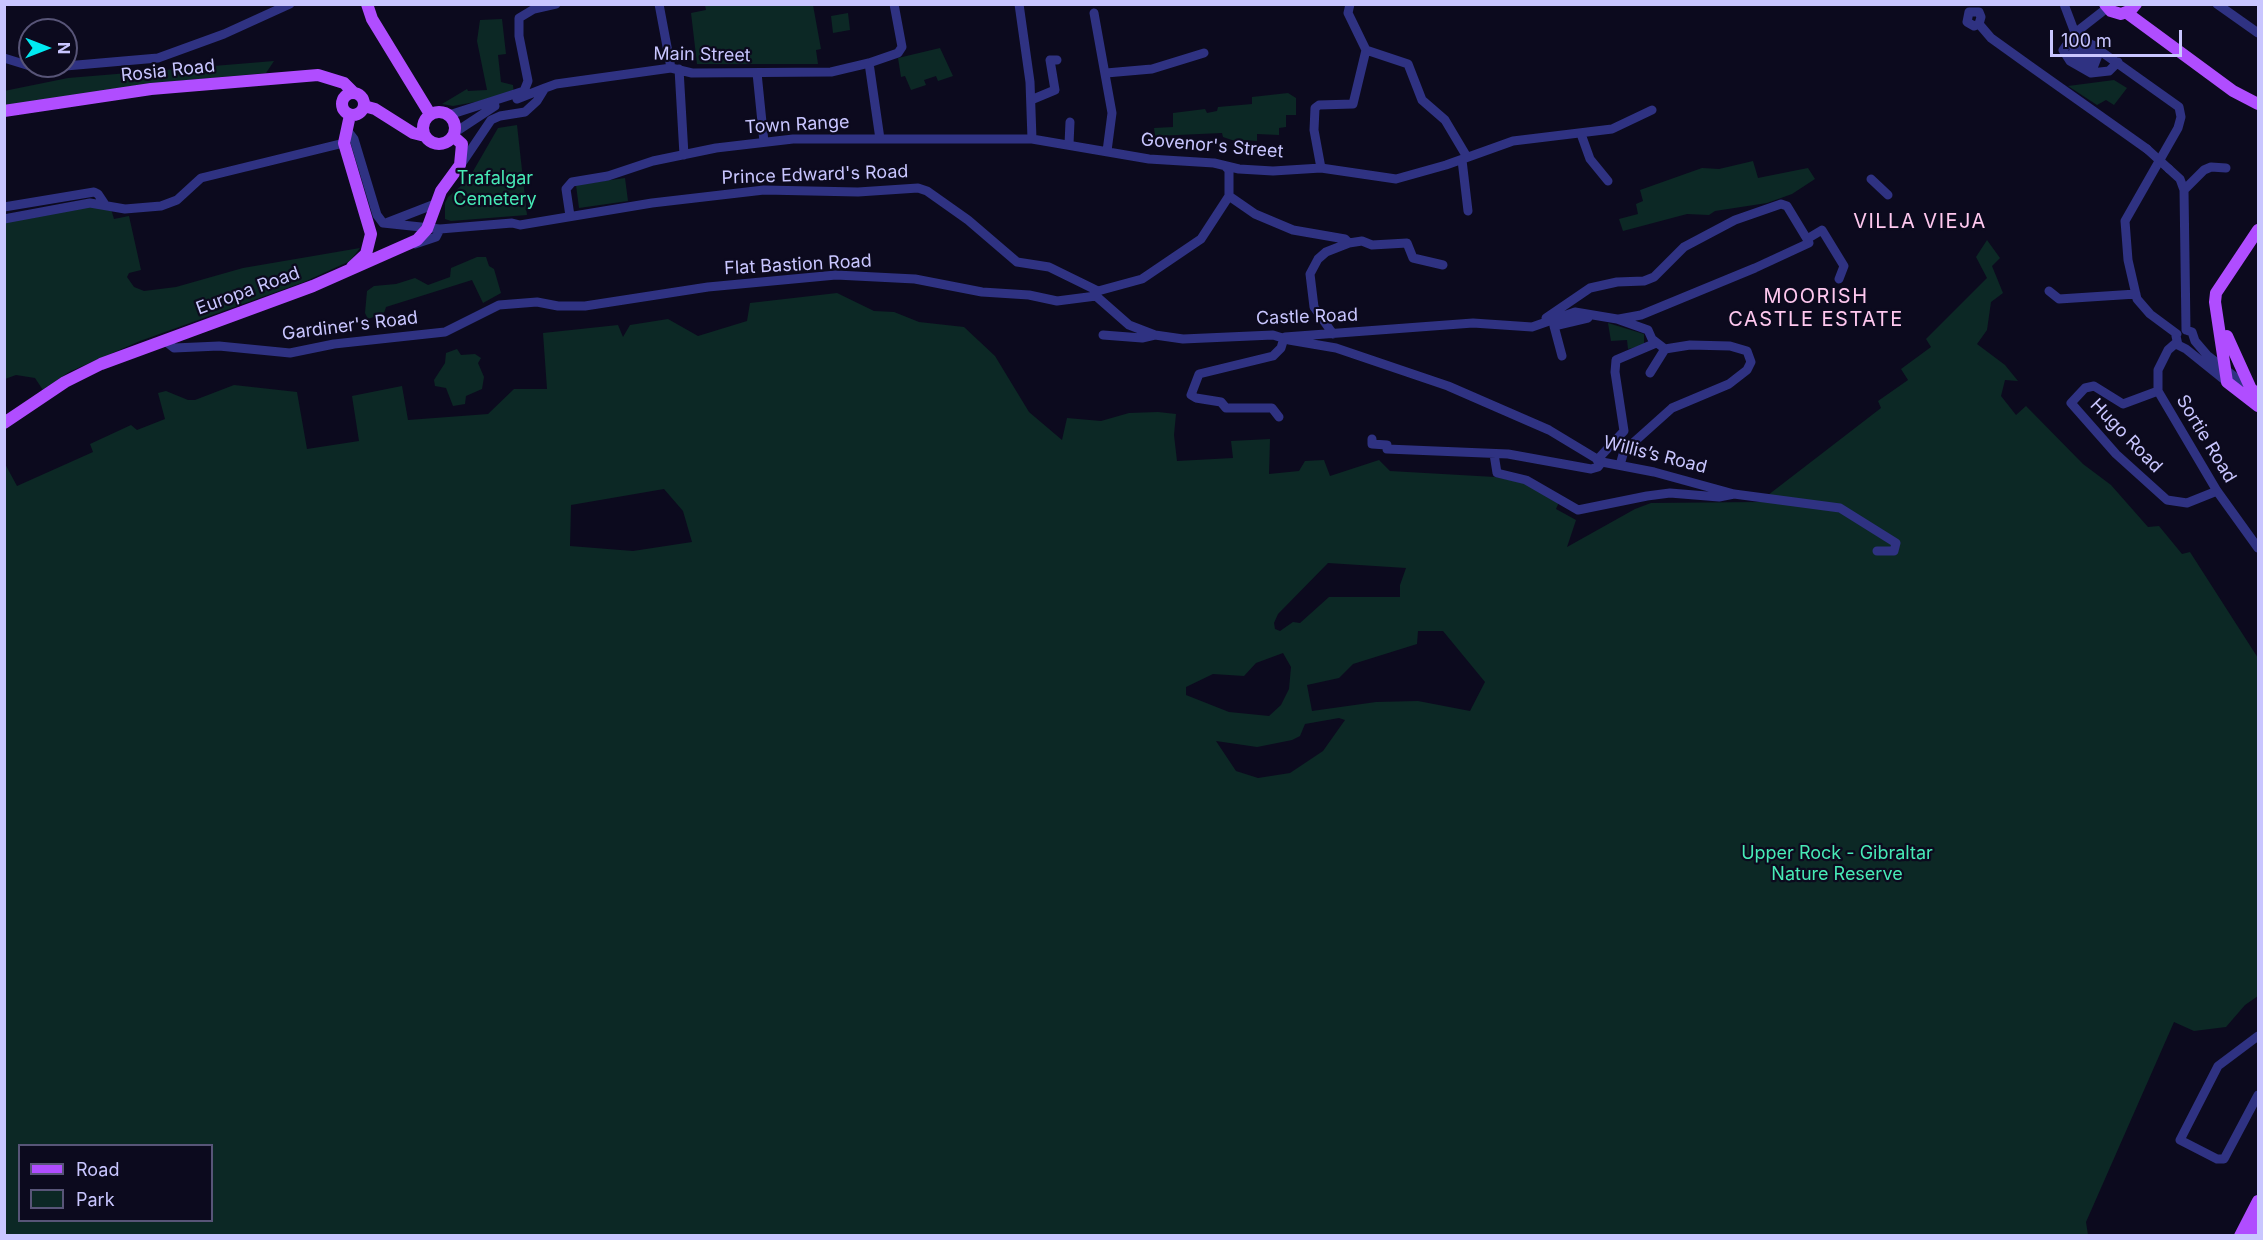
<!DOCTYPE html>
<meta charset="utf-8">
<style>
body{margin:0}
#map{position:relative;width:2263px;height:1240px;overflow:hidden;background:#0c0a1e;font-family:Inter,sans-serif}
canvas{display:block}
.frame{position:absolute;inset:0;border:6px solid #c9c6ff;pointer-events:none}
.legend{position:absolute;left:18px;top:1144px;width:195px;height:78px;box-sizing:border-box;background:#0c0a1e;border:2px solid #585578;margin:0;padding:8px 10px;list-style:none;font-size:18px;color:#c9c6ff}
.legend li{display:flex;align-items:center;gap:12px;height:30px}
.legend b{width:30px;border:2px solid #585578}
.north{position:absolute;left:18px;top:18px;width:60px;height:60px;box-sizing:border-box;background:#0c0a1e;border:2px solid #585578;border-radius:50%;rotate:90deg;font-size:16px;font-weight:700;line-height:24px;text-align:center;color:#c9c6ff}
.north::after{content:'';display:block;margin:auto;width:21px;height:27px;background:#00eaf1;clip-path:polygon(50% 0,100% 100%,50% 72%,0 100%)}
.scale{position:absolute;left:2050px;top:30px;width:132px;height:27px;box-sizing:border-box;border:3px solid #c9c6ff;border-top:0;padding-left:8px;font-size:18px;line-height:21px;white-space:nowrap;color:#c9c6ff;-webkit-text-stroke:4px #0c0a1e;paint-order:stroke}
</style>
<div id="map">
<canvas width="2263" height="1240"></canvas>
<div class="frame"></div>
<ul class="legend">
<li><b style="height:8px;background:#b04dff"></b>Road</li>
<li><b style="height:16px;background:#0c2825"></b>Park</li>
</ul>
<div class="north">N</div>
<div class="scale">100 m</div>
</div>
<script>
const context = document.querySelector('canvas').getContext('2d');
context.lineJoin = 'round';
function paint(path, color) { context.fillStyle = color; context.fill(path, 'evenodd'); }
const toPath = rows => new Path2D(rows.map(r => 'M' + r).join(''));
function strokePath(path, color, width, dash) { context.strokeStyle = color; context.lineWidth = width; context.lineCap = dash ? 'butt' : 'round'; context.setLineDash(dash || []); context.stroke(path); }
function drawText(font, color, halo, rows, align = 'center') {
  context.font = font + ' Inter,sans-serif'; context.lineWidth = 4.5; context.setLineDash([]); context.textBaseline = 'middle'; context.strokeStyle = halo; context.fillStyle = color; for (const [text, x, y, turn = 0] of rows) {
    context.save(); context.translate(x, y); context.rotate((+turn || 0) * Math.PI / 180); context.textAlign = isNaN(turn) ? turn : align; if (halo) context.strokeText(text, 0, 0); context.fillText(text, 0, 0); context.restore();
  }
}
const green = toPath([
 [705,5,813,5,821,49,816,50,818,64,697,64,691,13,706,10],
 [848,13,850,30,833,33,831,16],
 [502,19,506,54,498,55,501,82,513,85,514,95,453,106,442,104,467,89,468,91,487,90,477,41,480,20],
 [940,48,953,76,938,81,936,76,924,80,926,85,911,90,905,76,901,77,898,58],
 [274,61,266,73,177,81,5,106,4,91,68,78],
 [2114,80,2127,88,2114,105,2106,100,2097,105,2068,86],
 [1288,93,1296,98,1296,115,1286,115,1286,127,1279,128,1279,135,1257,134,1257,141,1242,140,1241,143,1223,137,1222,133,1155,136,1154,128,1173,127,1173,113,1205,109,1207,113,1217,111,1218,107,1252,104,1252,97],
 [517,125,527,215,451,221,445,219,445,203,448,197,468,180,498,128],
 [1753,161,1758,178,1808,168,1815,179,1792,194,1767,203,1715,211,1709,215,1687,214,1623,231,1619,219,1638,214,1636,204,1643,201,1640,190,1702,168,1719,169],
 [625,178,628,201,579,208,576,185],
 [90,206,111,209,114,219,129,216,141,270,129,273,127,277,134,287,144,291,176,287,243,268,360,248,350,261,304,282,140,341,69,372,43,390,35,378,16,375,5,379,5,222],
 [1987,240,2000,258,1992,266,2003,293,1991,302,1987,330,1977,344,2005,365,2018,381,2005,380,2001,396,2016,415,2026,406,2083,464,2111,485,2148,527,2159,526,2182,554,2190,552,2258,658,2258,996,2245,1005,2226,1027,2194,1031,2174,1022,2086,1222,2088,1235,5,1235,4,462,17,486,93,452,90,444,131,425,137,430,165,419,158,393,166,391,188,400,195,400,234,385,297,392,307,449,359,441,352,396,402,386,408,420,488,414,514,389,547,389,543,333,618,325,623,337,630,325,668,319,698,336,747,321,750,303,837,293,874,311,894,312,919,322,964,327,995,356,1029,412,1062,440,1067,418,1101,421,1129,413,1158,412,1176,414,1174,435,1177,461,1233,458,1231,441,1270,439,1269,474,1299,471,1305,461,1324,460,1330,476,1379,460,1390,471,1495,477,1525,483,1559,502,1556,509,1576,520,1567,547,1635,509,1651,503,1759,502,1881,408,1878,401,1908,380,1901,369,1931,347,1926,339,1987,278,1976,257],
 [664,489,683,511,692,542,633,551,570,546,571,505],
 [1328,563,1406,568,1400,585,1400,597,1329,597,1300,623,1293,622,1280,631,1275,629,1274,623,1278,614],
 [1418,631,1443,631,1485,682,1470,711,1418,701,1376,702,1312,711,1307,685,1339,678,1353,664,1417,644],
 [1283,653,1291,667,1289,689,1281,705,1269,716,1229,712,1186,695,1186,687,1213,674,1244,676,1256,663],
 [1339,718,1345,720,1323,751,1290,773,1258,778,1236,771,1216,741,1257,747,1292,740,1300,736,1305,724],
 [20,1146,212,1146,212,1220,20,1220],
 [477,257,486,257,489,266,494,269,501,293,483,303,472,280,386,307,384,313,368,319,365,313,367,291,374,286,396,284,415,278,428,285,450,277,451,268],
 [1608,323,1644,334,1644,345,1628,349,1627,340,1611,341],
 [457,349,461,355,475,354,481,358,478,363,484,377,482,389,466,396,465,404,453,406,446,388,435,386,434,380,445,363,446,353]
]);
const minor = toPath([
 [659,4,671,68],
 [1019,4,1030,82,1032,139],
 [1350,4,1348,13,1366,50],
 [2064,4,2075,33],
 [2217,4,2258,33],
 [2107,8,2075,33,2063,50,2070,61,2091,73,2109,71,2118,62],
 [1969,12,1967,22,1974,26,1979,24],
 [1969,12,1979,12,1981,17,1979,24],
 [1094,13,1112,113,1107,151],
 [1979,24,1991,38,2030,66,2147,149],
 [2075,33,2179,107,2181,117,2178,128,2125,221,2128,260,2137,299,2150,314,2177,334],
 [1366,50,1408,64,1422,100,1445,120,1467,157],
 [4,58,30,66],
 [2070,61,2079,36],
 [869,63,880,139],
 [2077,65,2086,40],
 [31,66,54,67,158,58,224,34,290,4],
 [679,69,684,155],
 [2084,69,2093,45],
 [757,73,764,142],
 [1106,73,1152,69,1204,53],
 [2091,73,2100,50],
 [517,99,545,88],
 [1031,100,1055,90,1050,60,1057,60],
 [449,115,524,91,528,81,519,36,519,18,534,9,556,4],
 [347,130,354,139,377,215,383,223],
 [454,133,495,106],
 [1581,134,1590,159,1608,181],
 [1069,144,1070,122],
 [1462,160,1468,211],
 [462,163,491,120,500,116,525,112,537,101,545,88,556,84,671,68,692,73,831,72,869,63,898,53,902,47,894,4],
 [1321,168,1314,130,1315,108,1319,105,1353,104,1366,50],
 [2169,169,2180,179,2184,190,2186,330],
 [1871,179,1888,195],
 [2184,190,2204,170,2211,167,2226,168],
 [1229,196,1255,214,1293,230,1345,239,1349,243,1362,241,1372,245,1407,243,1413,258,1443,265],
 [4,207,94,192,98,194,104,203],
 [570,216,566,189,572,182,608,176,653,161,716,148,793,139,1032,139,1149,159,1214,163,1239,169,1273,171,1321,168,1396,179,1446,165,1513,141,1612,129,1652,110],
 [4,219,90,203,125,209,161,206,177,200,201,178,344,143],
 [383,223,440,229,512,223,520,225,652,203,764,190,858,192,918,188,927,191,968,220,1017,262,1049,267,1098,291,1142,279,1201,239,1229,196,1229,170,1226,167],
 [386,223,435,204],
 [1807,239,1822,230,1844,266,1839,279],
 [415,244,436,237,440,229],
 [2049,291,2059,299,2136,294],
 [1096,296,1129,325,1155,335,1183,339,1273,335,1289,340,1336,348,1448,386,1549,430,1602,462,1654,472,1734,494,1840,508,1896,543,1894,551,1877,551],
 [1546,318,1590,288,1617,282,1644,281,1654,277,1684,247,1735,220,1781,204,1787,206,1807,239],
 [1619,319,1641,315,1755,268,1809,243,1807,239],
 [2186,330,2192,332,2195,341,2207,355,2249,388],
 [1333,334,1314,307,1310,274,1318,259,1326,252,1349,243],
 [1103,335,1142,338,1155,335],
 [2176,336,2178,345,2186,349,2227,382],
 [1285,337,1473,323,1532,327,1575,312,1617,319,1648,330],
 [164,340,174,348,219,346,290,353,334,344,445,332,499,305,537,302,558,306,585,306,708,287,836,275,915,279,982,292,1029,295,1057,301,1096,296],
 [2176,343,2168,350,2158,370,2158,391,2217,491,2258,548],
 [1562,356,1554,326,1588,318],
 [1650,373,1665,349],
 [2158,391,2123,404,2094,386,2085,388,2071,403,2116,454,2167,500,2187,503,2217,491],
 [1279,417,1272,408,1226,408,1221,402,1196,398,1191,395,1199,374,1273,356,1281,348,1284,338],
 [1372,439,1372,444,1387,445,1387,449,1508,454,1591,469,1598,467,1602,462],
 [1494,454,1497,473,1526,480,1578,510,1647,496,1670,493,1719,497,1734,494],
 [1597,460,1624,431,1615,372,1616,360,1656,343],
 [1620,465,1624,451,1672,408,1729,384,1747,370,1751,362,1747,351,1730,346,1690,345,1665,349,1652,339,1648,330],
 [2258,1036,2218,1066,2180,1140,2217,1159,2224,1159,2258,1095]
]);
const major = toPath([
 [367,4,372,19,430,114],
 [2105,4,2111,11,2121,14,2131,10,2136,4],
 [2127,13,2233,91,2258,104],
 '342 104a11 11 0 1 1 22 0a11 11 0 1 1-22 0Z',
 [364,106,375,109,413,133,425,136],
 [4,111,151,89,318,75,344,83,354,93],
 '423 128a16 16 0 1 1 32 0a16 16 0 1 1-32 0Z',
 [350,115,344,143,371,234,366,254,352,267],
 [2258,230,2216,293,2215,302,2227,382,2258,406],
 [2227,336,2251,389,2258,394],
 [4,423,65,382,101,364,313,286,417,240,427,229,441,191,460,165,462,144,453,136],
 [2240,1236,2258,1201],
 [2250,1236,2258,1220]
]);
const minorBridge = toPath([
 [2147,149,2169,169]
]);
const streetNames = [
 ["Main Street",702,55,1],
 ["Rosia Road",168,71,-6],
 ["Town Range",797,125,-3],
 ["Govenor's Street",1212,146,5],
 ["Prince Edward's Road",815,175,-2],
 ["Flat Bastion Road",798,265,-3],
 ["Europa Road",248,291,-20],
 ["Castle Road",1307,317,-2],
 ["Gardiner's Road",350,326,-7],
 ["Hugo Road",2126,436,46],
 ["Sortie Road",2206,439,59],
 ["Willis’s Road",1655,455,14]
];
const parkNames = [
 ["Trafalgar",495,179],
 ["Cemetery",495,200],
 ["Upper Rock - Gibraltar",1837,854],
 ["Nature Reserve",1837,875]
];
const neighbourhoodNames = [
 ["VILLA VIEJA",1920,222],
 ["MOORISH",1816,297],
 ["CASTLE ESTATE",1816,320]
];
paint(green, '#0c2825');
strokePath(minor, '#2f3282', 9);
strokePath(major, '#b04dff', 12);
strokePath(minorBridge, '#2f3282', 9);
drawText('18px', '#c9c6ff', '#0c0a1e', streetNames);
drawText('18px', '#47eab6', '#0c0a1e', parkNames);
context.letterSpacing = '1.5px';
drawText('20px', '#ffc8ef', '#0c0a1e', neighbourhoodNames);
context.letterSpacing = '0px';
</script>
